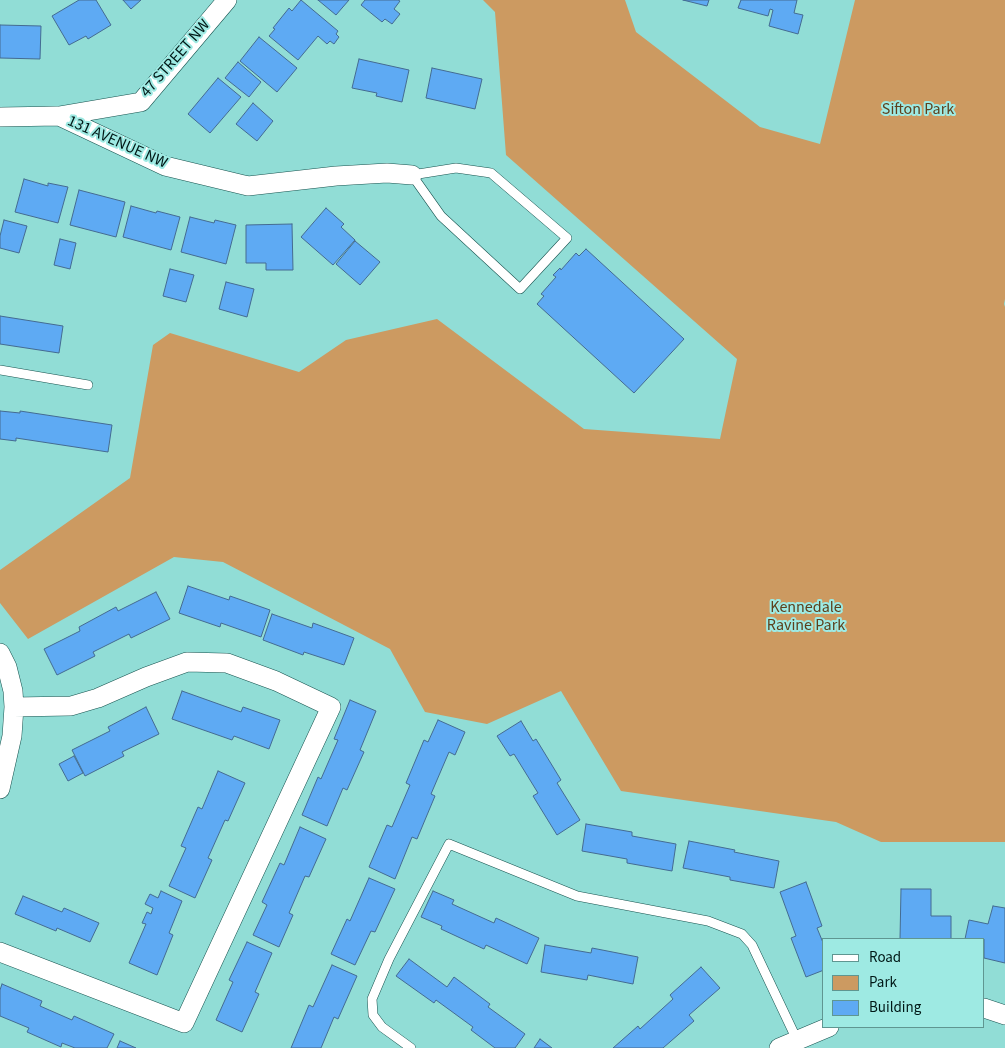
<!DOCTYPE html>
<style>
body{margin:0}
#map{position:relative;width:1005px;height:1048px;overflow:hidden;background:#91ddd6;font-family:"Source Sans 3",sans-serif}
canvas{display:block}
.legend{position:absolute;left:822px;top:938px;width:162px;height:90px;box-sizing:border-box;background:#9eeae3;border:1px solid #5f9691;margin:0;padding:6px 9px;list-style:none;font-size:15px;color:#001816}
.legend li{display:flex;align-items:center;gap:10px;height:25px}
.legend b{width:25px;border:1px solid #5f9691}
</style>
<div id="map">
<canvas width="1005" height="1048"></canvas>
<ul class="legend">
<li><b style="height:6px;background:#fff"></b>Road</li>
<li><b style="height:14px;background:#cc9a61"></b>Park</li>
<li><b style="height:14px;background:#5eaaf3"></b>Building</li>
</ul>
</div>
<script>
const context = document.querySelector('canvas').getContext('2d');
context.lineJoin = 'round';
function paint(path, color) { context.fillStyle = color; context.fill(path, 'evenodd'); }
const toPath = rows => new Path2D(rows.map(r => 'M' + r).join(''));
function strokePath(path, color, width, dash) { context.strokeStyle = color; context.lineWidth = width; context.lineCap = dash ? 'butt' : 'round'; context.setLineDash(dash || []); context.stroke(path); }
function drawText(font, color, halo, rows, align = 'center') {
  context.font = font + ' "Source Sans 3",sans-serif'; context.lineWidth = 4; context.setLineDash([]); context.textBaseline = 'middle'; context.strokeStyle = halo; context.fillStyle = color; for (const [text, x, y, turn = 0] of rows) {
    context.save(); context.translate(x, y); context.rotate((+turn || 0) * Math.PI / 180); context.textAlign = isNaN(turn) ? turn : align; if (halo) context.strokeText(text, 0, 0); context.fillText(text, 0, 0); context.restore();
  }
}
const green = toPath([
 [483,0,625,0,636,32,760,127,820,144,855,0,1005,0,1005,299,1004,304,1005,307,1005,842,881,842,836,822,621,791,561,691,487,724,425,712,390,649,223,562,174,557,28,639,0,603,0,570,130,478,153,345,170,333,299,372,346,340,437,319,584,429,720,439,737,359,506,155,495,12]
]);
const building = toPath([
 [79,0,96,0,111,25,88,39,86,36,69,45,52,16,79,0],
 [123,0,141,0,131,9,123,0],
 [301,0,338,31,336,34,339,37,334,44,330,41,327,44,318,36,298,60,269,36,275,29,273,28,289,8,292,11,301,0],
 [318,0,349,0,336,15,318,0],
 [365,0,398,0,400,1,394,9,400,14,392,24,385,19,382,22,361,5,365,0],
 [683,0,709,0,707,6,683,0],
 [741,0,797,0,794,13,803,15,798,34,769,26,773,10,770,9,768,16,738,8,741,0],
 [0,25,41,26,40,59,0,58,0,25],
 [259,37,297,68,277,92,240,61,259,37],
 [359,59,409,70,402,102,376,96,377,93,352,88,359,59],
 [238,62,261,82,249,97,225,78,238,62],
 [432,68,482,79,475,109,426,98,432,68],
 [218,78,241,97,210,133,188,114,218,78],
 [253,103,273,121,257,141,236,124,253,103],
 [24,179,48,186,48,183,68,187,58,223,15,212,24,179],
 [79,190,125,202,116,237,70,225,79,190],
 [131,206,156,213,157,211,180,217,171,250,123,237,131,206],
 [326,208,344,224,341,227,355,240,333,265,301,237,326,208],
 [190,217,214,223,215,220,236,225,226,264,181,252,190,217],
 [4,220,27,226,19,253,0,248,0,236,4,220],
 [292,224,293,270,266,270,266,263,246,263,246,225,292,224],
 [60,239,76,243,70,269,54,265,60,239],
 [355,241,380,262,360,285,336,264,355,241],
 [586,249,684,339,634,393,537,304,544,296,541,294,556,277,553,275,560,268,561,270,576,253,579,256,586,249],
 [170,269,194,275,186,302,163,296,170,269],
 [226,282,254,289,247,317,219,309,226,282],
 [0,316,63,326,59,353,0,344,0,316],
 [0,411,20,413,20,411,112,425,108,452,16,438,16,441,0,439,0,411],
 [188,586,229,600,230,596,270,610,261,637,221,623,220,627,179,613,188,586],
 [156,592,170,619,131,638,129,634,93,652,95,656,57,675,44,649,80,631,79,627,116,607,118,611,156,592],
 [272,614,312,628,313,623,354,638,344,665,304,652,303,655,263,640,272,614],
 [182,691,241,712,243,707,280,720,269,749,234,736,232,740,172,719,182,691],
 [350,700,376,711,360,750,364,752,347,790,343,788,327,826,302,815,318,777,321,779,338,740,334,739,350,700],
 [146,707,159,734,122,752,124,756,85,776,72,750,110,731,108,727,146,707],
 [438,720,465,732,455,755,449,752,431,794,435,796,417,839,412,837,395,879,369,867,387,825,392,827,410,785,406,783,424,740,428,742,438,720],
 [521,721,533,741,536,739,561,780,557,783,580,820,557,835,533,796,538,793,514,754,510,756,497,736,521,721],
 [74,756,83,773,68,781,59,764,74,756],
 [218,771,245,783,228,821,225,820,208,858,212,860,195,898,169,886,186,848,181,846,198,807,202,809,218,771],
 [586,824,632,832,632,836,676,844,672,871,627,863,627,859,582,851,586,824],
 [300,827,326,839,309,877,305,876,289,913,293,915,279,947,253,935,267,905,262,902,280,863,284,865,300,827],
 [689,841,735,850,734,852,779,861,774,888,730,880,730,877,683,868,689,841],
 [369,878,395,889,375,932,371,931,355,965,331,954,347,919,350,921,369,878],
 [806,882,822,926,817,928,824,945,824,970,806,977,791,938,796,936,780,892,806,882],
 [901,889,931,889,931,916,951,916,951,939,900,939,901,889],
 [161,891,182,901,169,933,173,935,157,975,129,963,146,924,142,923,147,912,151,914,153,908,145,904,150,894,158,898,161,891],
 [433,891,454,900,452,904,494,923,496,918,539,938,527,964,486,945,484,949,441,929,442,926,421,917,433,891],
 [23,896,62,912,64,908,99,923,90,942,57,928,56,931,15,914,23,896],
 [993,906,1005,908,1005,963,984,958,984,939,965,939,969,920,988,924,993,906],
 [247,942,272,953,255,992,259,994,242,1032,216,1020,233,982,229,980,247,942],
 [545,945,591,953,592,948,638,957,633,984,588,975,587,980,541,972,545,945],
 [409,959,447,987,454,977,490,1004,488,1007,525,1034,515,1048,495,1048,471,1030,473,1027,436,1000,434,1003,396,976,409,959],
 [332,965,357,976,338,1019,334,1017,321,1048,291,1048,309,1005,313,1007,332,965],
 [701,967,720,988,689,1015,694,1021,663,1048,613,1048,638,1026,640,1029,673,999,670,995,701,967],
 [2,984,42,1001,40,1006,72,1020,74,1016,114,1034,107,1048,75,1048,62,1043,61,1047,27,1032,29,1028,0,1016,0,990,2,984],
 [540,1039,552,1048,534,1048,540,1039],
 [120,1041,136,1048,117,1048,120,1041]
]);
const service = toPath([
 [456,168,491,173,567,238,520,289,441,216,412,175,456,168],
 [0,370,88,385],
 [411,1048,382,1027,373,1015,372,999,389,959,449,844,577,896,708,921,742,934,752,945,797,1040]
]);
const minor = toPath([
 [59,116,141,102,227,0],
 [0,117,59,116,165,166,248,186,336,176,387,173,412,175],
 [0,653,7,667,13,691,14,707,12,736,0,789],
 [0,952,184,1023,331,707,276,681,227,663,187,662,146,677,98,698,71,706,14,707],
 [984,1008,1005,1015],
 [779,1048,829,1027]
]);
const streetNames = [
 ["47 STREET NW",176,59,-49],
 ["131 AVENUE NW",117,143,24]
];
const parkNames = [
 ["Sifton Park",918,110],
 ["Kennedale",806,608],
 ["Ravine Park",806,626]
];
paint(green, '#cc9a61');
paint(building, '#5eaaf3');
strokePath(building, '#446b91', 1);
strokePath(service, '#17534f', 10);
strokePath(minor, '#17534f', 20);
strokePath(service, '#fff', 9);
strokePath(minor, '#fff', 19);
drawText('16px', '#001816', '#9eeae3', streetNames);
drawText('16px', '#5d401d', '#9eeae3', parkNames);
</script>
